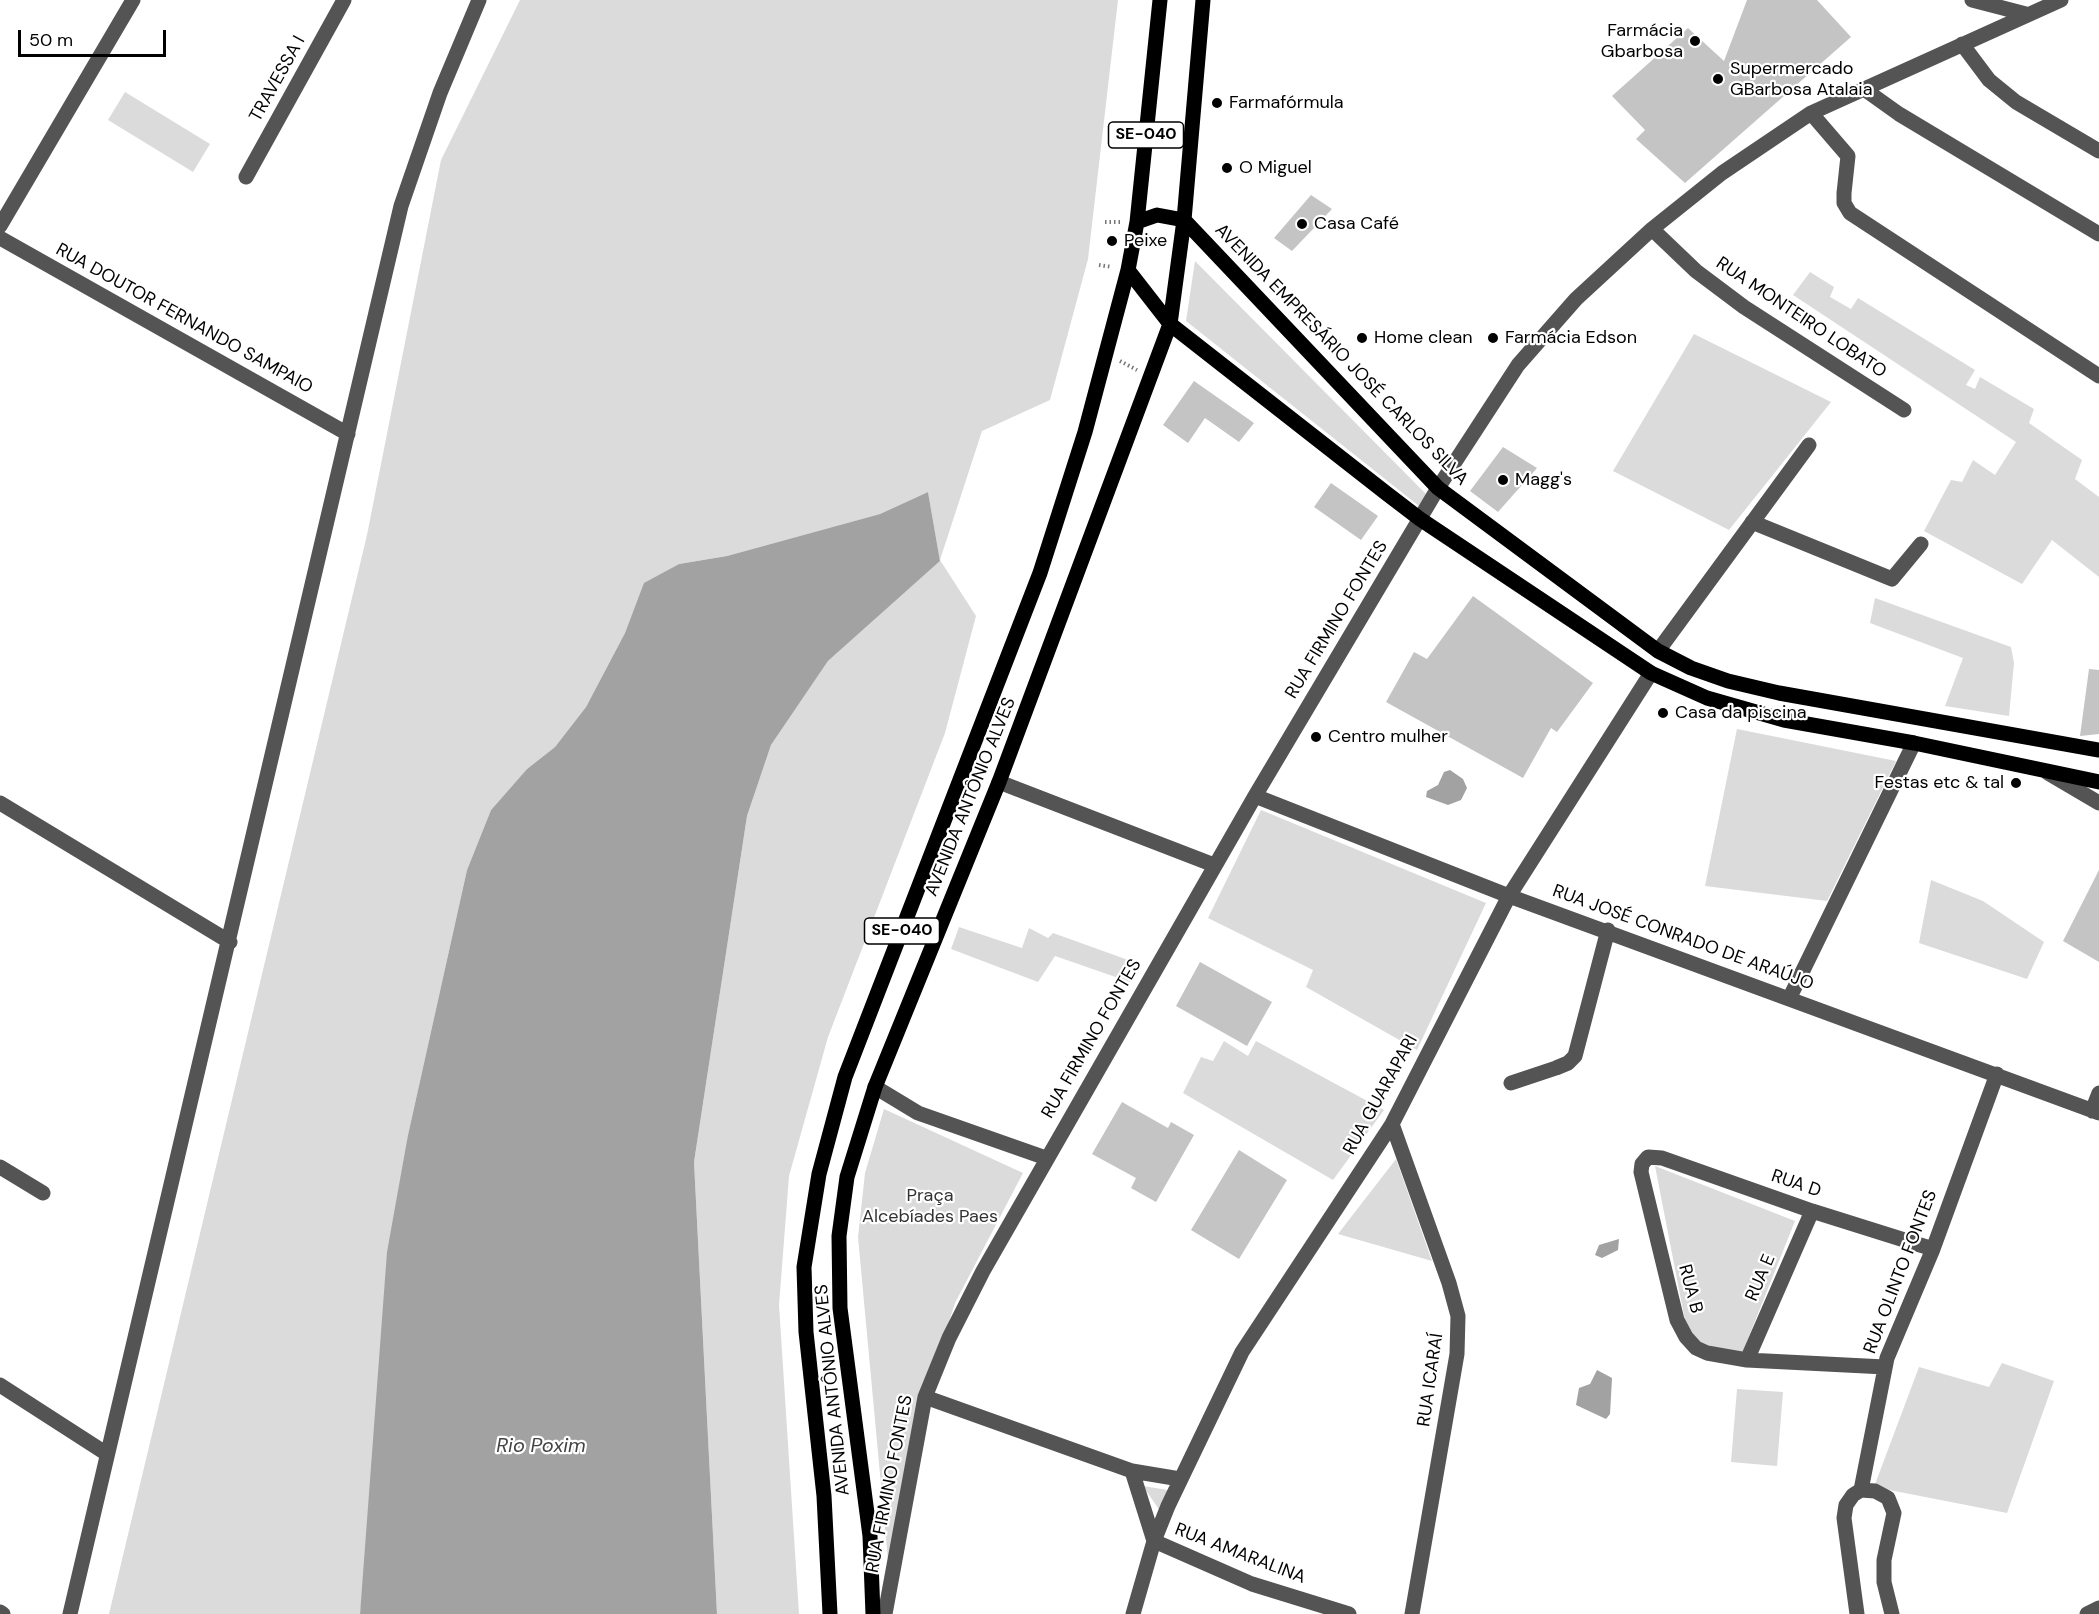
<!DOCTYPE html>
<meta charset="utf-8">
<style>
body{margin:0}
#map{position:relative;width:2099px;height:1614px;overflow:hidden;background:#fff;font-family:"DM Sans",sans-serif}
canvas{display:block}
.scale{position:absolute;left:18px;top:30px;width:148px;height:27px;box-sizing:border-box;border:3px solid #000;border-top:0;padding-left:8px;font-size:18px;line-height:21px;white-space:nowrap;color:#000;-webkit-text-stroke:4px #fff;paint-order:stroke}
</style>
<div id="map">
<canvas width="2099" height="1614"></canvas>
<div class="scale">50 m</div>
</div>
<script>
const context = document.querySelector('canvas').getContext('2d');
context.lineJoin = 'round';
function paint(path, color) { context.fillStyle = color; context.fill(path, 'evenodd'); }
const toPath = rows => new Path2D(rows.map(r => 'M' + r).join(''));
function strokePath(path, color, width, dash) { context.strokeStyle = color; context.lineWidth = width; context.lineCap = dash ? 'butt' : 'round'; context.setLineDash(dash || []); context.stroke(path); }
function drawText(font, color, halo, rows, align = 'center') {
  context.font = font + ' "DM Sans",sans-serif'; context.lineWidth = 4.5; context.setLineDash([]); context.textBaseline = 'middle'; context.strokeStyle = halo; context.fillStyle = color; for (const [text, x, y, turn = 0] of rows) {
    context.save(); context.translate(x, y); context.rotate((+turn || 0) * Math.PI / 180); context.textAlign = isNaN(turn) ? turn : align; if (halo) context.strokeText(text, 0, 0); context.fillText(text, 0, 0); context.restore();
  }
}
const green = toPath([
 [520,0,1118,0,1088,259,1050,400,982,431,940,560,976,616,945,733,828,1037,789,1176,779,1305,799,1614,717,1614,694,1162,747,816,771,745,828,661,940,561,928,492,880,514,727,556,679,564,645,583,625,633,586,707,555,747,527,769,491,810,467,870,408,1135,360,1614,109,1614,367,535,441,160],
 [125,92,210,144,193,172,108,120],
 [1195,261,1426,494,1419,506,1186,321],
 [1810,272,1834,287,1830,297,1851,309,1858,298,1975,370,1966,385,1975,389,1980,377,2034,409,2029,423,2082,460,2075,479,2099,497,2099,577,2052,540,2022,584,1924,531,1951,480,1962,482,1973,460,1995,475,2016,442,1793,295],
 [1694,334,1831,402,1729,530,1613,471],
 [1875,598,2011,647,2014,663,2009,716,1945,706,1963,658,1870,623],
 [1737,729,1896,761,1827,901,1705,886],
 [1261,810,1486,903,1417,1050,1306,987,1313,970,1208,918],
 [1931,880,1983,901,2044,942,2027,979,1919,943],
 [959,927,1022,948,1029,928,1048,938,1053,933,1142,965,1130,982,1055,956,1038,982,951,949],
 [1224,1041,1248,1056,1256,1041,1384,1110,1333,1180,1183,1093,1201,1057,1213,1061],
 [884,1109,1023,1173,955,1303,914,1428,889,1571,858,1237,865,1173],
 [1396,1159,1432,1261,1338,1234],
 [1655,1166,1795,1221,1741,1356,1690,1346],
 [2002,1363,2054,1381,2007,1513,1874,1487,1919,1367,1989,1387],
 [1737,1389,1783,1392,1777,1466,1731,1462],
 [1143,1486,1168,1490,1160,1511]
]);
const water = toPath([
 [928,492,940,561,828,661,771,745,747,816,694,1162,717,1614,360,1614,387,1252,408,1135,467,870,491,810,527,769,555,747,586,707,625,633,644,583,679,564,727,556,880,514],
 [1450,770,1463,779,1467,788,1461,800,1448,805,1426,797,1427,791,1438,785,1444,772],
 [1619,1239,1618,1250,1602,1258,1595,1255,1599,1245],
 [1597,1370,1612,1378,1610,1414,1606,1419,1576,1405,1579,1388,1590,1384]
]);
const building = toPath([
 [1747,0,1817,0,1851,37,1685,183,1636,139,1645,130,1612,96,1688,28,1724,61],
 [1311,195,1332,209,1292,251,1274,238],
 [1194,381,1254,423,1239,442,1205,418,1188,443,1163,425],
 [1503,447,1537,468,1498,512,1470,491],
 [1331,483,1378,516,1361,540,1314,507],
 [1473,596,1593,683,1557,732,1551,728,1523,778,1386,702,1414,652,1427,659],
 [2089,669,2099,670,2099,734,2080,736],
 [2099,870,2099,962,2063,941],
 [1200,962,1272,1002,1247,1046,1176,1006],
 [1122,1102,1168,1128,1171,1122,1194,1135,1156,1202,1131,1188,1136,1178,1092,1154],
 [1239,1150,1287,1180,1239,1259,1191,1230]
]);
const path = toPath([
 [1105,222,1120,222],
 [1099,265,1112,267],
 [1120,361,1137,370]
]);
const minor = toPath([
 [1972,0,2026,14],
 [1962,44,1989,80,2016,102,2099,151],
 [1864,89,1899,114,2099,234],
 [1811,113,1848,156,1844,193,1844,203,1850,213,2099,376],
 [246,177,344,0],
 [0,226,133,0],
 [1652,229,1696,271,1744,307,1904,410],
 [0,238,348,434],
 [1752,522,1892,579,1921,544],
 [1658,651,1809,445],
 [2048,773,2099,803],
 [999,782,1214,865],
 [1255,796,1509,896,2099,1113],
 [0,803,230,942],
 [1790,997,1914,743],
 [1511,1083,1556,1068,1568,1063,1575,1056,1608,930],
 [875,1087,918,1113,1046,1158],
 [2092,1111,2099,1093],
 [1392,1124,1449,1283,1458,1316,1457,1354,1412,1614],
 [0,1167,43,1193],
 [1747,1360,1812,1211],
 [1885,1367,1747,1360,1707,1353,1696,1348,1686,1337,1677,1320,1641,1172,1642,1164,1648,1157,1662,1158,1812,1211,1933,1249],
 [0,1385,107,1454],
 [925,1397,1132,1471,1154,1541,1252,1584,1349,1614],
 [1132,1471,1180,1479],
 [1861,1490,1887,1358,1933,1249,1997,1074],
 [0,1612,3,1614],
 [70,1614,401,206,440,93,479,0],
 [885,1614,925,1397,949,1338,983,1271,1255,796,1438,488,1518,365,1576,299,1652,229,1722,173,1811,113,2061,0],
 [1133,1614,1154,1541,1168,1506,1242,1352,1392,1124,1509,896,1651,673],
 [1857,1614,1844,1518,1846,1505,1853,1495,1861,1490,1875,1491,1888,1498,1894,1513,1884,1560,1884,1582,1892,1614],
 [2087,1614,2099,1608]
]);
const major = toPath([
 [1137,222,1157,215,1184,220,1438,488,1658,651,1691,668,1728,681,1779,693,2099,750],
 [1128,270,1170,324,1386,493,1420,519,1651,673,1707,698,1784,720,1914,743,2099,782],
 [830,1614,824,1496,806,1332,804,1267,819,1174,845,1077,1040,573,1085,432,1128,270,1137,222,1160,0],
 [873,1614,870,1536,840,1308,839,1236,847,1177,875,1087,999,782,1170,324,1184,220,1203,0]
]);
const markers = [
 [1695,41,6,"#000"],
 [1718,79,6,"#000"],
 [1217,103,6,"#000"],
 [1227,168,6,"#000"],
 [1302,224,6,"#000"],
 [1112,241,6,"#000"],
 [1362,338,6,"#000"],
 [1493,338,6,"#000"],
 [1503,480,6,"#000"],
 [1663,713,6,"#000"],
 [1316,737,6,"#000"],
 [2016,783,6,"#000"]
];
const shields = [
 [1146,135,75],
 [902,931,75]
];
const shieldNames = [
 ["SE-040",1146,135],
 ["SE-040",902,931]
];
const poiNames = [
 ["Farmácia",1683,31,"right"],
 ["Gbarbosa",1683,52,"right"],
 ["Supermercado",1730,69],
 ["GBarbosa Atalaia",1730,90],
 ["Farmafórmula",1229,103],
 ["O Miguel",1239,168],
 ["Casa Café",1314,224],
 ["Peixe",1124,241],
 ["Home clean",1374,338],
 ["Farmácia Edson",1505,338],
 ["Magg's",1515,480],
 ["Casa da piscina",1675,713],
 ["Centro mulher",1328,737],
 ["Festas etc & tal",2004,783,"right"]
];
const streetNames = [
 ["TRAVESSA I",278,79,-61],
 ["RUA MONTEIRO LOBATO",1801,318,34],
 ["RUA DOUTOR FERNANDO SAMPAIO",184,319,29],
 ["AVENIDA EMPRESÁRIO JOSÉ CARLOS SILVA",1341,355,46],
 ["RUA FIRMINO FONTES",1337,620,-59],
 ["AVENIDA ANTÔNIO ALVES",971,797,-68],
 ["RUA JOSÉ CONRADO DE ARAÚJO",1683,938,20],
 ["RUA FIRMINO FONTES",1092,1039,-60],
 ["RUA GUARAPARI",1381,1095,-61],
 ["RUA D",1796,1184,19],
 ["RUA OLINTO FONTES",1901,1272,-69],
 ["RUA E",1761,1278,-67],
 ["RUA B",1690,1289,75],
 ["RUA ICARAÍ",1431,1380,-82],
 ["AVENIDA ANTÔNIO ALVES",833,1390,-96],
 ["RUA FIRMINO FONTES",890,1484,-79],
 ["RUA AMARALINA",1240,1554,21]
];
const parkNames = [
 ["Praça",930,1196],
 ["Alcebíades Paes",930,1217]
];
const waterNames = [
 ["Rio Poxim",541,1447]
];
paint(green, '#dbdbdb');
paint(water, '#a2a2a2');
paint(building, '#c4c4c4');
strokePath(path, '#767676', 4, [1.5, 3]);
strokePath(minor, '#545454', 15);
strokePath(major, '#000', 15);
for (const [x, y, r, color] of markers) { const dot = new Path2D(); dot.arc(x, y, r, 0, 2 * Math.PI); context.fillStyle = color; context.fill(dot); strokePath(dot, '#fff', 2); }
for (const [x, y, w] of shields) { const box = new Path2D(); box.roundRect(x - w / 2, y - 13, w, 26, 4.5); context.fillStyle = '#fff'; context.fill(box); strokePath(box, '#000', 1.5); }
drawText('bold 16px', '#000', null, shieldNames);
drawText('18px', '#000', '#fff', poiNames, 'left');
drawText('18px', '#000', '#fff', streetNames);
drawText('18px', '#323232', '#fff', parkNames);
drawText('italic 20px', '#434343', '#fff', waterNames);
</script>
